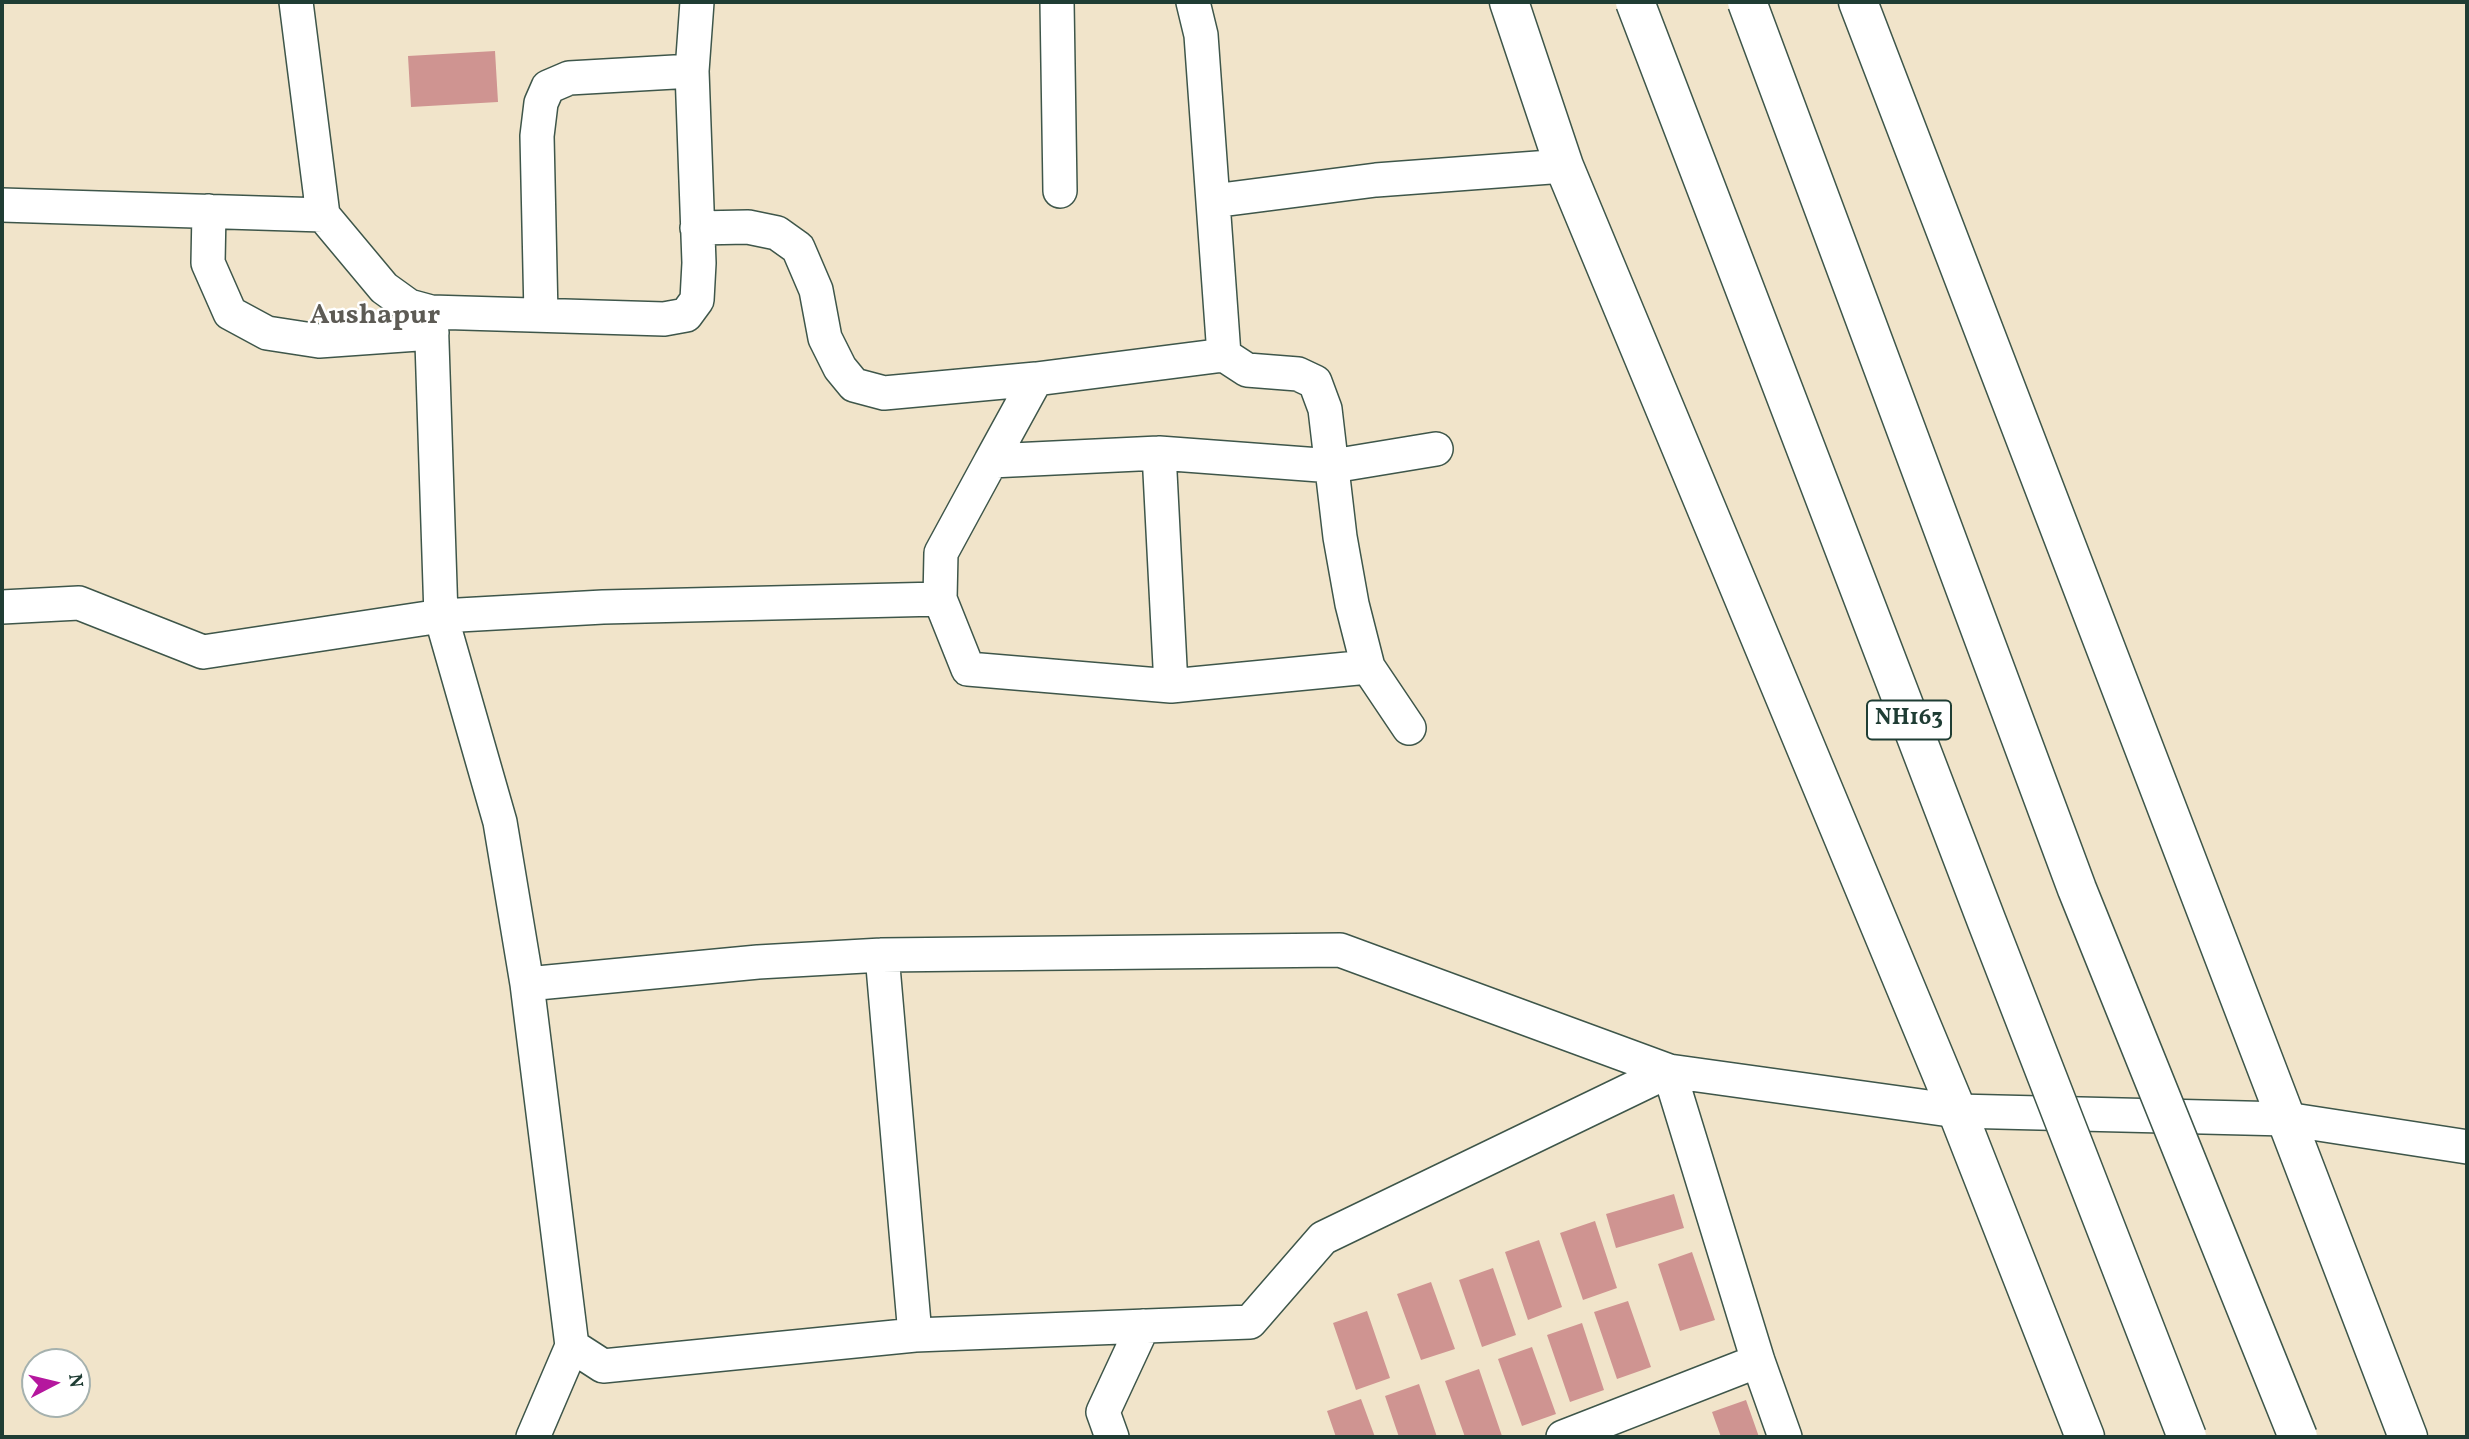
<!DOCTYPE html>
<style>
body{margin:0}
#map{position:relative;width:2469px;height:1439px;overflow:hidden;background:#f1e4ca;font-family:Vollkorn,serif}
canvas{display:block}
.frame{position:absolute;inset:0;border:4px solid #1f3d34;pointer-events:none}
.north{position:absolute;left:21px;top:1348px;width:70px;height:70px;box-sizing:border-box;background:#fff;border:2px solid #a5b1ae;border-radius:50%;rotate:83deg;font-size:19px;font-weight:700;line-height:28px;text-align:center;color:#1f3d34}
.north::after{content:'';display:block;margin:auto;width:24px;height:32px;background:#b5179e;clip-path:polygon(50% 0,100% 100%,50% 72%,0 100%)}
</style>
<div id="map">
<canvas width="2469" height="1439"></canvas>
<div class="frame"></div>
<div class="north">N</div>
</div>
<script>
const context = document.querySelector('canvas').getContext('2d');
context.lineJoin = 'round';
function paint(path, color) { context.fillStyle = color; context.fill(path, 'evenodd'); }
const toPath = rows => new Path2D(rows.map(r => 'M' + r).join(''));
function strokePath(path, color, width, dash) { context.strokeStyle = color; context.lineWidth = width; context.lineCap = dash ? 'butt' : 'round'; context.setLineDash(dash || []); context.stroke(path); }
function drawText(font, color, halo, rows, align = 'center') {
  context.font = font + ' Vollkorn,serif'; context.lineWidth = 5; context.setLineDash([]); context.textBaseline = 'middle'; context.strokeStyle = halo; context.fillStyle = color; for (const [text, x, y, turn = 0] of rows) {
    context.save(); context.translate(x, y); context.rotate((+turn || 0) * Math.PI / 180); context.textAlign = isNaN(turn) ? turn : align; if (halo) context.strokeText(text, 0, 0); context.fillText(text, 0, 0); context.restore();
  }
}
const building = toPath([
 [495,51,498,102,411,107,408,56],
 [1674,1194,1684,1228,1616,1248,1606,1214],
 [1595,1221,1617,1288,1583,1300,1560,1233],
 [1539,1240,1562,1307,1528,1320,1505,1252],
 [1692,1252,1715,1320,1680,1331,1658,1264],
 [1493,1268,1516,1335,1482,1347,1459,1280],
 [1431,1282,1455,1349,1421,1360,1397,1294],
 [1628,1301,1651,1367,1617,1379,1594,1312],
 [1367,1311,1390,1378,1356,1390,1333,1323],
 [1582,1323,1604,1390,1570,1402,1547,1335],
 [1532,1347,1556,1414,1522,1426,1498,1359],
 [1479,1369,1502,1436,1499,1437,1465,1437,1445,1381],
 [1419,1384,1437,1437,1399,1437,1385,1396],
 [1361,1399,1375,1437,1336,1437,1327,1411],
 [1746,1400,1759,1437,1721,1437,1712,1412]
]);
const street = toPath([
 [296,2,323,215,384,288,409,306,431,312,664,319,686,315,697,300,699,263,692,71,697,2],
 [1057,2,1060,191],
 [1193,2,1201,35,1224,355,1247,370,1298,374,1315,382,1325,409,1340,537,1352,604,1368,667,1409,728],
 [1213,201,1376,180,1564,166],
 [2,205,323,215],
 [209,211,208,263,230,313,267,333,319,341,432,333],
 [697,228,748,227,777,233,798,248,816,290,825,338,840,368,854,385,884,393,1036,379,1224,355],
 [431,312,441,616,603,607,940,599],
 [541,315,537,136,541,103,548,87,569,78,692,71],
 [1159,453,1171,686],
 [991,461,1036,379],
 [2,607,79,603,203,652,441,616,500,822,527,984,758,962,882,955,1340,950,1669,1071,1957,1111,2286,1119,2467,1147],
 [1368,667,1171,686,968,669,940,599,941,553,991,461,1159,453,1333,466,1436,449],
 [882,955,915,1335],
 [527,984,572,1346,533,1437],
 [1669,1071,1758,1361,1785,1437],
 [572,1346,603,1366,915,1335,1250,1322,1323,1238,1669,1071],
 [1112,1437,1103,1412,1143,1326],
 [1563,1437,1758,1361]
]);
const secondary = toPath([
 [1509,2,1564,166,1957,1111,2085,1437],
 [1858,2,2408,1437]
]);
const highwayBridge = toPath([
 [1635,2,1987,922,2187,1437],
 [1747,2,2077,889,2298,1437]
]);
const shields = [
 [1909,720,84]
];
const shieldNames = [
 ["NH163",1909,720]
];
const quarterNames = [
 ["Aushapur",375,318]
];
paint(building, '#cf9491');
strokePath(street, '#3e564a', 36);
strokePath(secondary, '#3e564a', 41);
strokePath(street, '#fff', 33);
strokePath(secondary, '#fff', 38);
strokePath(highwayBridge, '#3e564a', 41, []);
strokePath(highwayBridge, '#fff', 38);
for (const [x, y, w] of shields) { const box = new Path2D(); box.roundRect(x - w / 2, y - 19.5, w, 39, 5); context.fillStyle = '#fff'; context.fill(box); strokePath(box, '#1f3d34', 2); }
drawText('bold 23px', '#1f3d34', null, shieldNames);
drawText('bold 28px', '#5d5b55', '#fff', quarterNames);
</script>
